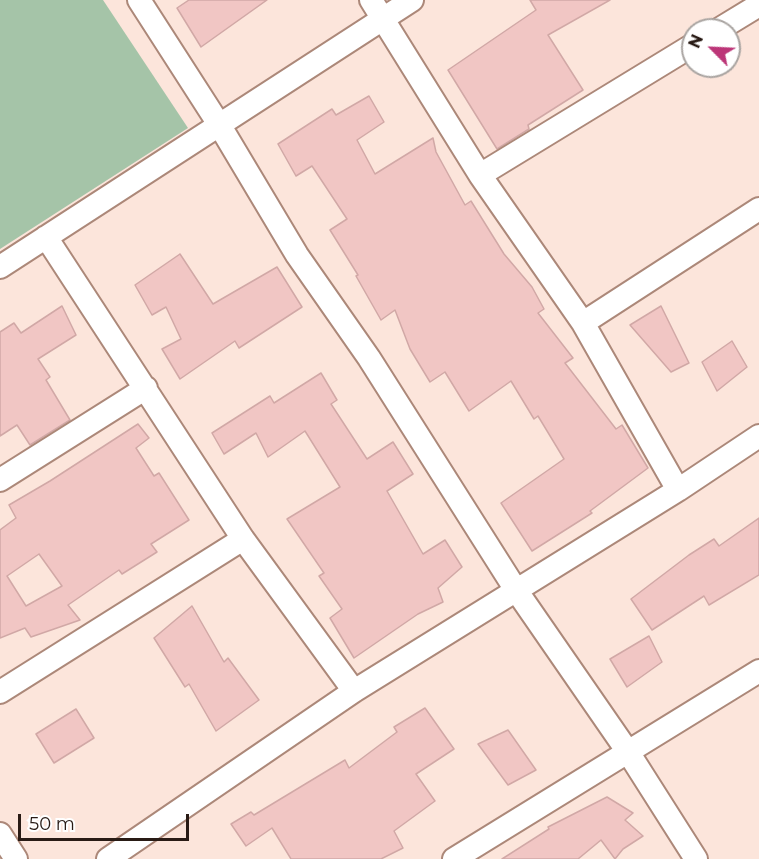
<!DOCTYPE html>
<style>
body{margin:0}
#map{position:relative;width:759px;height:859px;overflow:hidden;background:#fce5db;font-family:Montserrat,sans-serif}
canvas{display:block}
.north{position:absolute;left:681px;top:18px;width:60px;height:60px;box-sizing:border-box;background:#fff;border:2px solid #a9a4a1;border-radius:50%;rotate:294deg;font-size:16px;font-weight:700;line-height:24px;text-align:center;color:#291b15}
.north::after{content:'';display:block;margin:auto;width:21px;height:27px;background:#bc3678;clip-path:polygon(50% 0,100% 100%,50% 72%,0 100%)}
.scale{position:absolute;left:18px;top:814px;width:171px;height:27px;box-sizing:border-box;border:3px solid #291b15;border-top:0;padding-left:8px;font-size:18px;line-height:21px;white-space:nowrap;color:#291b15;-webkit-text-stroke:4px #fff;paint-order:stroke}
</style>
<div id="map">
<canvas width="759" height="859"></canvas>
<div class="north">N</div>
<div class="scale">50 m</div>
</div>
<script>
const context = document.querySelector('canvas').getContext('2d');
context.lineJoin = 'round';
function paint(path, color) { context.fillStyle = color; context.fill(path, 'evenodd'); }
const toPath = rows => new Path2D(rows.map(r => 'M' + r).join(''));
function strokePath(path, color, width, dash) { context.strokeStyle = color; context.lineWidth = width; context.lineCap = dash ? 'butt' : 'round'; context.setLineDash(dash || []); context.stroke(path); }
const green = toPath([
 [0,0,103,0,188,128,0,249]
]);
const building = toPath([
 [189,0,267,0,201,47,177,8,189,0],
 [530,0,610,0,548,35,583,90,528,125,529,129,497,149,448,70,536,10,530,0],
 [369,96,384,122,357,140,375,174,433,138,436,152,465,205,471,201,504,254,532,287,544,309,538,313,573,358,565,363,616,429,622,425,648,468,590,511,592,513,532,551,501,503,564,459,538,416,534,419,511,381,469,411,445,372,430,382,410,349,395,310,381,320,356,276,358,275,330,230,347,219,312,166,296,176,278,144,332,109,336,115,369,96],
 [180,254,213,304,277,267,302,307,239,348,235,341,180,379,162,349,181,339,166,307,152,315,135,285,180,254],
 [62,306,76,335,38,359,50,377,46,380,70,420,30,445,17,425,0,436,0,332,14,323,21,333,62,306],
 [661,306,689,363,671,372,630,325,661,306],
 [732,341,747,367,717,391,702,362,732,341],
 [321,373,337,400,331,404,367,459,393,442,413,474,387,491,423,554,445,540,462,567,438,588,443,602,418,614,354,658,330,618,342,609,319,576,324,573,287,519,340,487,305,431,268,457,256,433,224,454,212,433,270,396,274,403,321,373],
 [138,424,149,438,136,448,154,476,159,473,189,520,151,544,157,552,122,574,119,570,68,605,80,620,31,637,25,628,0,638,0,530,16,518,9,505,50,481,138,424],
 [39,554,62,586,26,606,7,576,39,554],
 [759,518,759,575,709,605,704,596,652,630,631,599,689,555,714,539,719,546,759,518],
 [192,606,224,662,228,658,259,700,216,731,189,684,185,687,154,638,192,606],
 [649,636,662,662,627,687,610,659,649,636],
 [425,708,454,749,416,774,435,801,394,831,403,848,381,859,291,859,272,828,246,846,231,824,251,812,254,815,345,760,349,768,397,732,394,727,425,708],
 [76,709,94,738,54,763,36,734,76,709],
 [508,730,536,770,508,785,478,744,508,730],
 [607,797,633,813,625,820,643,836,623,849,615,859,601,840,578,859,502,859,549,829,548,827,607,797]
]);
const street = toPath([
 [139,0,220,126,297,255,369,358,516,590,628,752,696,859],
 [371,0,480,175,583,323,678,490],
 [718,30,759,5],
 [480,175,693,45],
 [46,237,243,539,354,691],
 [0,267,412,0],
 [583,323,759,209],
 [0,480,146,388],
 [0,692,243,539],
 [0,834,16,859],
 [108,859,354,691,678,490,759,436],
 [454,859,759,671]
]);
paint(green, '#a5c4a8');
paint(building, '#f1c6c4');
strokePath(building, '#d1a8a6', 1.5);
strokePath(street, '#ac8879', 26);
strokePath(street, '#fff', 22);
</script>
